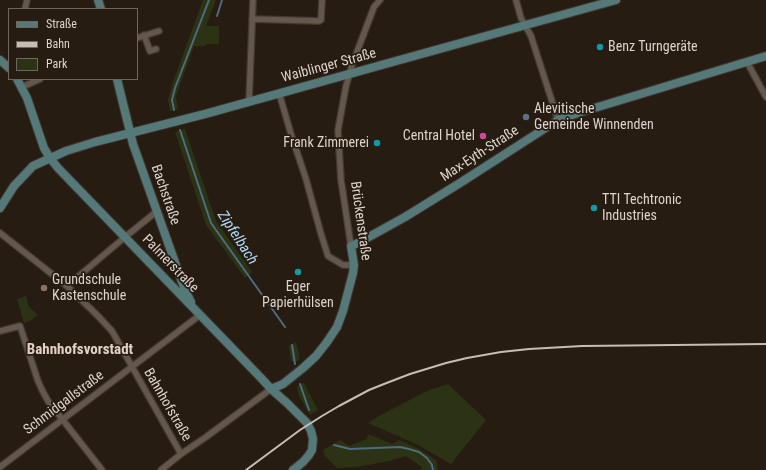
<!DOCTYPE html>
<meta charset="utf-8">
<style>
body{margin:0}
#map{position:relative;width:766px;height:470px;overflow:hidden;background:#271c12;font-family:"Roboto Condensed",sans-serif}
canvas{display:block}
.legend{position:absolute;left:8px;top:8px;width:130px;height:72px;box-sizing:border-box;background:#271c12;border:1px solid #6f665d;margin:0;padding:5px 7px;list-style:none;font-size:12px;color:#dcd4ce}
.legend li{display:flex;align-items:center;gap:8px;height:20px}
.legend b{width:20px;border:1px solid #6f665d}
</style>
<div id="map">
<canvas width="766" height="470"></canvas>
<ul class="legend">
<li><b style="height:5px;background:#557979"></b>Straße</li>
<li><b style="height:5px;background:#c6bdb7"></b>Bahn</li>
<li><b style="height:11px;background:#2b3314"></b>Park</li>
</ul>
</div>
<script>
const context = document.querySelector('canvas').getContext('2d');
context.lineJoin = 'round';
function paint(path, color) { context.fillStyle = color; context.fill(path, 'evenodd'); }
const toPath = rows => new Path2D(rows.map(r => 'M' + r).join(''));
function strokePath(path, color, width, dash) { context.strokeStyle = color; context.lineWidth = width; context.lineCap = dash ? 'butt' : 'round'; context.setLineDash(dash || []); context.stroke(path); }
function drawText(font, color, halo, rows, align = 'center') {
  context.font = font + ' "Roboto Condensed",sans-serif'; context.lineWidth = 3.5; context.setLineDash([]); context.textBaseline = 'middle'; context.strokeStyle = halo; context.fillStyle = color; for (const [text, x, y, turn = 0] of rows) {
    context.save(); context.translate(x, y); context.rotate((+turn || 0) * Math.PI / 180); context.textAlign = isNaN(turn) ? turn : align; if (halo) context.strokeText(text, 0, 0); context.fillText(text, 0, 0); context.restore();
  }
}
const green = toPath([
 [203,0,216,0,206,26,219,26,219,44,206,44,205,46,194,46,176,96,178,109,170,111,168,100,172,85],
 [185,129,216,221,252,272,245,278,206,225,175,132],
 [26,296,29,307,38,315,32,320,24,323,17,299],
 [296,342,299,353,299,360,297,361,291,361,289,346],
 [304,383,318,410,310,415,300,398,298,392,297,386],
 [448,384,486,420,451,464,418,445,368,423,379,416,427,391],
 [368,434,392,444,399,440,419,449,436,460,438,470,421,470,422,467,406,456,389,461,357,467,337,468,325,456,323,450,340,440,349,446,367,439]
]);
const stream = toPath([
 [217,16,222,0],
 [174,110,172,100,175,88,209,0],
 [180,130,211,223,285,327],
 [292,345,295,364],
 [300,384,309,410],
 [334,445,350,449,400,447,409,449,419,452,427,458,432,465,433,470]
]);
const street = toPath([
 [516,0,521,18,531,36,558,120],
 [25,9,27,0],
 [252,19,319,21,321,20,322,0],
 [144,35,150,51,156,49],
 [137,38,159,31],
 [747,62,766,97],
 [22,87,40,79],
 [279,93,291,134,306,179,321,234,328,256,343,265,354,265],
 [249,102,253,0],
 [0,233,67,286,97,315,112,331,181,454],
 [351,246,341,180,338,130,346,86,352,65,374,7,380,0],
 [67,286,125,237,156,212],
 [0,331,20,326,38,381,42,390,48,401,102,470],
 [0,467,200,315],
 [161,470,181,454,206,437,271,389]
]);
const secondary = toPath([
 [98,0,101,9],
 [0,60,9,68],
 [17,79,27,98,44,148,50,158,58,168,262,379,271,389,287,403,307,423,311,431,313,439,312,450,309,455,303,462,293,470],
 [117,79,133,144,177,268,185,290,191,302],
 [0,208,14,186,33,166,66,151,95,142,205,114,616,0],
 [271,389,283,384,303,368,316,356,327,342,337,327,343,311,353,273,354,265,351,246,358,243,405,217,460,183,558,120,578,113,766,56]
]);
const rail = toPath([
 [246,470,300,430,322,416,339,406,369,390,384,384,410,374,446,363,467,358,501,352,529,349,582,346,766,344]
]);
const markers = [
 [600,47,4,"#0f9aa8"],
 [526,117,4,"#5c6f8a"],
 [483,136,4,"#d1479c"],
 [377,143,4,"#0f9aa8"],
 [594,208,4,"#0f9aa8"],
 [298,272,4,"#0f9aa8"],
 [44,288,4,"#8d6e63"]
];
const poiNames = [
 ["Benz Turngeräte",608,47],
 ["Alevitische",534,109],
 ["Gemeinde Winnenden",534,125],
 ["Central Hotel",475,136,"right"],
 ["Frank Zimmerei",369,143,"right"],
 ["TTI Techtronic",602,200],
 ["Industries",602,216],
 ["Grundschule",52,280],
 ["Kastenschule",52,296],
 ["Eger",298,287,"center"],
 ["Papierhülsen",298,303,"center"]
];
const streetNames = [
 ["Waiblinger Straße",329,66,-15],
 ["Max-Eyth-Straße",480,154,-33],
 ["Bachstraße",165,195,71],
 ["Brückenstraße",360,221,82],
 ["Palmerstraße",170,264,46],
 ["Schmidgallstraße",64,403,-37],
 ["Bahnhofstraße",167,405,60]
];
const waterNames = [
 ["Zipfelbach",237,238,57]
];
const neighbourhoodNames = [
 ["Bahnhofsvorstadt",80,350]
];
paint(green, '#2b3314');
strokePath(stream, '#4c6d80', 2);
strokePath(street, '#403832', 8);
strokePath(secondary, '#403832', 10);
strokePath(street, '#64574c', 5.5);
strokePath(secondary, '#557979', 8);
strokePath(rail, '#c6bdb7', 2);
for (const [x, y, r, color] of markers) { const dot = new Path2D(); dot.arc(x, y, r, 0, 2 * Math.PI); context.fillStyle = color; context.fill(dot); strokePath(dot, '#271c12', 1.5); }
drawText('14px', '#dcd4ce', '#271c12', poiNames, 'left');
drawText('14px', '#dcd4ce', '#271c12', streetNames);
drawText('italic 15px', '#add8f6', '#271c12', waterNames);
drawText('bold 15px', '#e0d1c4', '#271c12', neighbourhoodNames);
</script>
